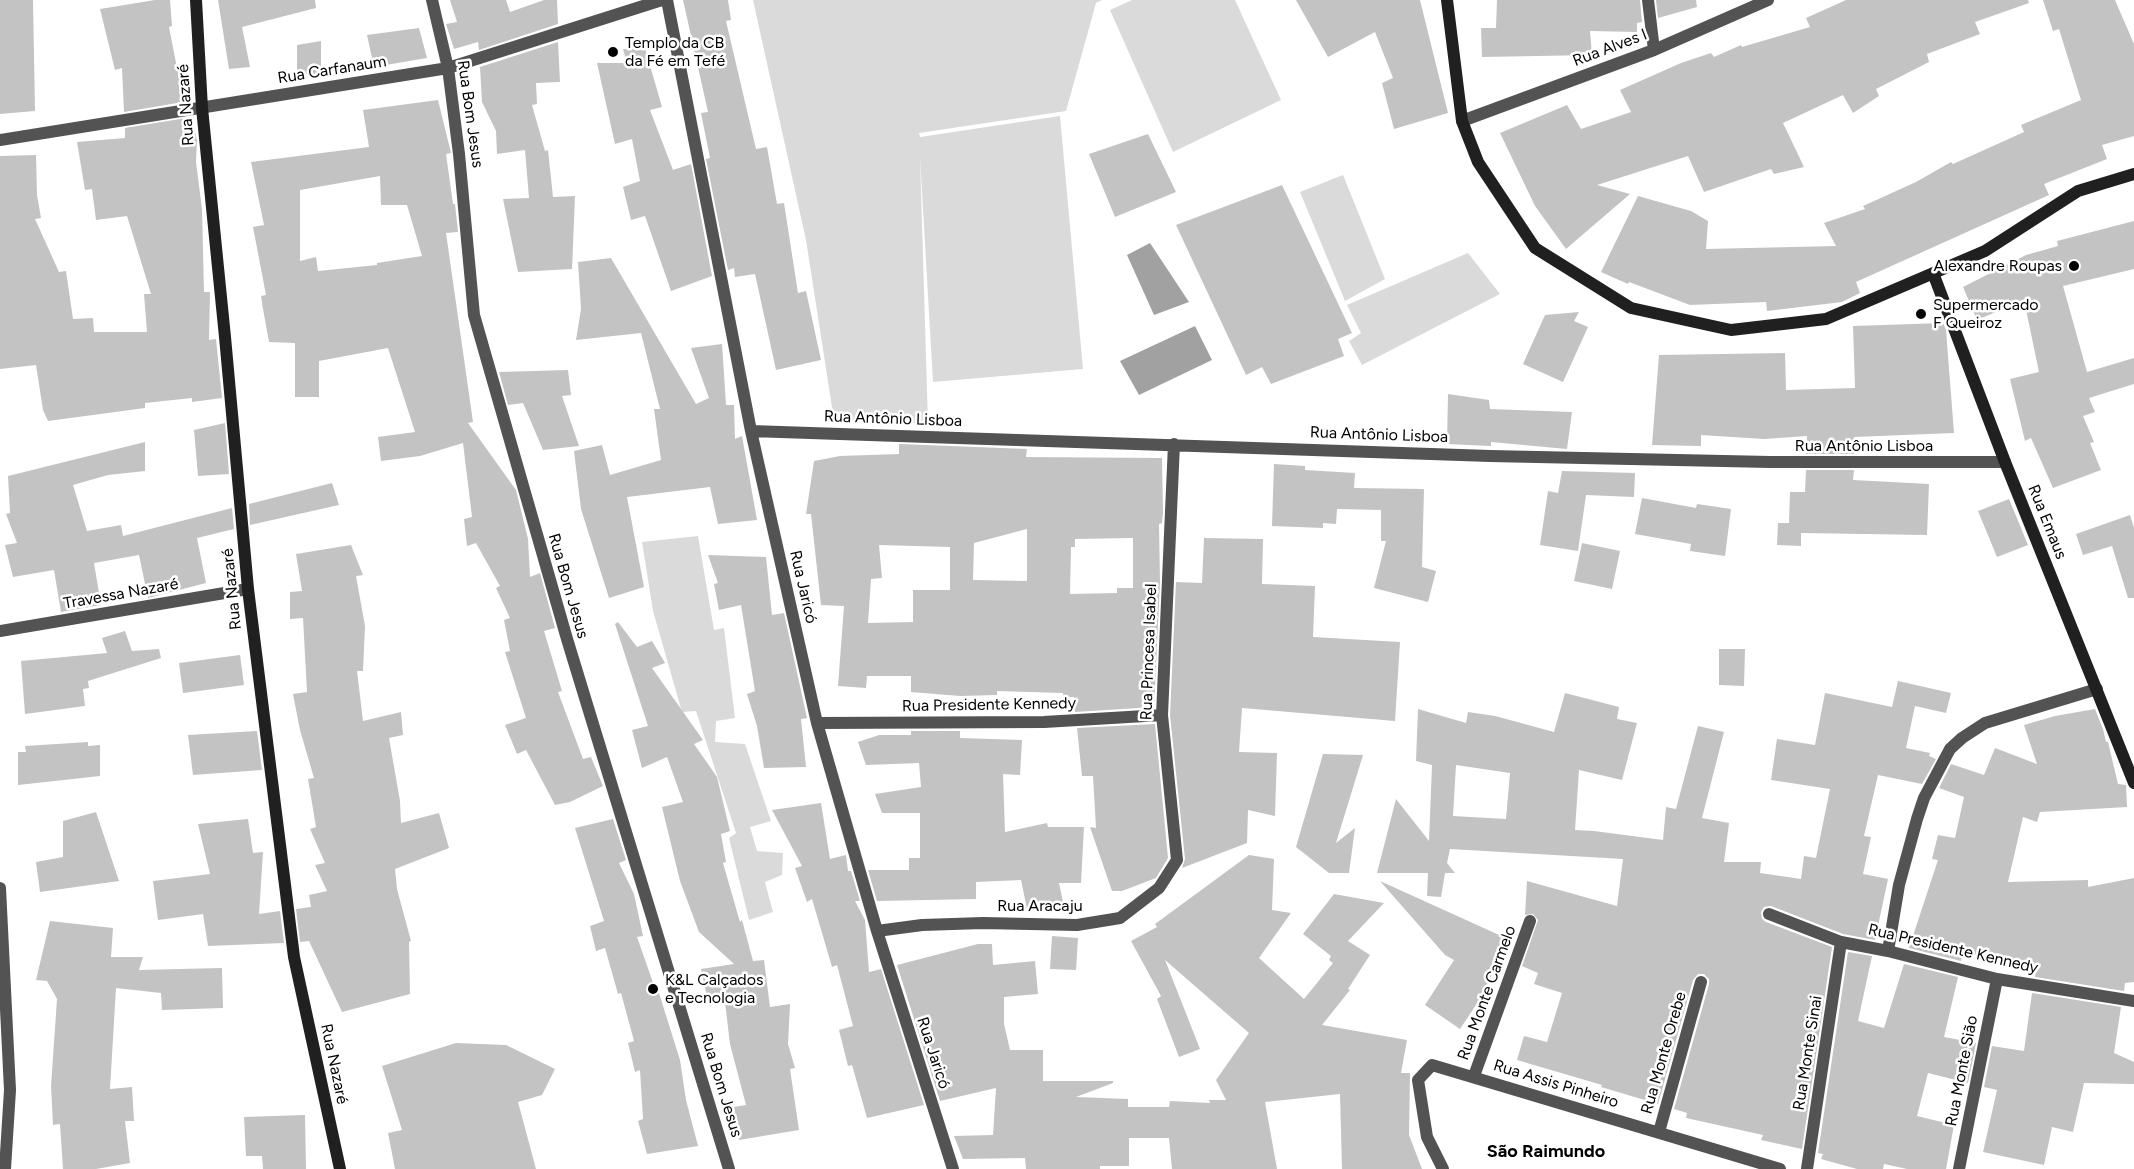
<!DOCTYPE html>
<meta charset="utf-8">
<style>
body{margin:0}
canvas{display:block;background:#fff}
</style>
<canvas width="2134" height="1169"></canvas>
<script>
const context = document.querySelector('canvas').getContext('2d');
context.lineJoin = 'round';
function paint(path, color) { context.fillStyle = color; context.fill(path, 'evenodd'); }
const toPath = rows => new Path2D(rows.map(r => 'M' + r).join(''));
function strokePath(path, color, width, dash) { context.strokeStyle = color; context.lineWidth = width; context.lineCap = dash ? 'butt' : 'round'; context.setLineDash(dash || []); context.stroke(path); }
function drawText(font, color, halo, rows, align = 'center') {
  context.font = font + ' Figtree,sans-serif'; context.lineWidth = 5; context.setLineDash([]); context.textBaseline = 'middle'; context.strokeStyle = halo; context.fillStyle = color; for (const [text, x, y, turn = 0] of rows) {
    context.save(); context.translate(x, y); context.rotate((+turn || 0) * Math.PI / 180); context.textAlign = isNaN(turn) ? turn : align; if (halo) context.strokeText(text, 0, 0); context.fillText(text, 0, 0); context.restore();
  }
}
const green = toPath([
 [753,0,1102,0,1096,3,1066,111,919,133,920,137,1060,116,1083,369,933,382,920,157,928,424,834,420,806,240],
 [1132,0,1235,0,1281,100,1173,152,1110,10],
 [1343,175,1385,279,1345,301,1300,192],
 [1468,253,1500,294,1362,365,1349,341,1361,333,1347,305],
 [698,536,714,630,724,628,735,718,716,721,715,742,745,744,771,821,750,827,757,851,783,853,782,875,765,882,773,912,749,920,729,838,736,833,696,711,682,712,653,611,642,542]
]);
const water = toPath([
 [1150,243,1189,302,1154,315,1127,255],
 [1195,326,1212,360,1139,395,1120,361]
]);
const building = toPath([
 [0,0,33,0,35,111,0,114],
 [155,0,170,0,172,26,169,27,177,68,182,67,189,101,124,112,122,68,115,70,100,9],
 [218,0,315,0,316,8,242,27,250,67,229,69],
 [450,0,506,0,510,12,544,0,557,0,558,24,479,50,478,42,454,49,446,24,457,22],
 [683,0,728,0,731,20,726,21,756,149,767,147,777,204,784,203,798,293,806,291,821,360,776,370,755,274,735,277,734,268,728,270,706,159,710,158,701,113,708,112],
 [1296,0,1420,0,1448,113,1394,129,1382,83,1393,78,1375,32,1328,57],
 [1497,0,1640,0,1642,22,1637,23,1637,32,1590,31,1592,55,1482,57,1481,28,1496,28],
 [1656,0,1696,0,1697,7,1658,18],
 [1846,0,2028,0,2029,3,1975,22,1980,34,1927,54,1929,62,1876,89,1879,96,1853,113,1843,95,1783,123,1804,167,1774,174,1771,169,1704,192,1688,156,1597,185,1630,194,1566,249,1535,206,1500,133,1567,105,1581,129,1631,112,1620,90,1681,63,1711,53,1714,57,1741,45,1742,47,1810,27,1806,18],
 [2043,0,2115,0,2134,44,2134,136,2102,145,2107,159,2044,184,2049,195,1856,282,1860,293,1842,302,1767,311,1766,302,1690,305,1629,282,1628,284,1601,272,1638,196,1691,211,1708,221,1706,249,1836,246,1824,223,1865,209,1863,206,1916,182,1951,162,1953,164,2024,132,2021,125,2081,100,2059,29,2053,31],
 [419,28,427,58,374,67,367,35],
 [321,41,321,74,297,74,297,45],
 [558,42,560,82,536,83,537,104,532,105,545,151,548,150,553,197,575,196,572,269,518,272,503,199,529,198,525,150,497,154,496,131,482,102,480,67],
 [645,48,662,107,650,110,673,170,691,164,712,276,671,291,645,216,631,220,623,187,640,181,632,139,615,144,597,63,627,63,623,49],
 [438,100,451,153,446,154,453,204,455,204,458,232,446,233,473,422,468,423,516,490,528,539,530,577,540,573,555,628,544,631,562,691,558,692,583,759,591,757,603,786,570,802,555,805,526,750,517,754,505,725,526,718,505,652,510,651,504,620,510,618,496,588,500,586,476,543,467,546,464,519,472,517,463,443,420,456,381,461,378,437,415,432,388,348,319,361,319,397,295,397,295,343,269,342,263,309,261,296,266,295,253,227,264,225,251,162,369,147,363,110],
 [380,176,381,205,407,205,422,256,377,263,377,265,318,271,316,257,300,261,300,190],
 [192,117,197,141,196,162,202,209,204,292,210,292,209,340,216,339,222,398,192,402,192,398,145,403,145,408,48,421,43,410,36,365,0,369,0,156,36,155,37,195,41,218,35,219,59,272,66,271,73,319,93,318,94,332,147,332,144,294,151,294,127,216,96,220,92,189,85,190,77,142,125,138,125,128],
 [1148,134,1176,192,1115,217,1089,154],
 [1282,185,1352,333,1338,339,1344,356,1271,384,1262,367,1246,375,1176,225],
 [2134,221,2134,269,2063,286,2087,372,2134,358,2134,384,2089,398,2095,412,2083,416,2094,442,2090,443,2101,470,2053,488,2031,438,2025,441,2010,379,2039,372,2024,300,1977,320,1963,287,2026,255,2058,246,2057,241],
 [611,258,696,404,709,398,691,348,722,344,726,405,734,405,735,439,742,436,757,520,718,524,710,487,627,497,644,587,609,598,581,509,574,451,602,445,610,475,661,460,654,409,660,409,641,333,576,340,581,309,578,262],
 [1579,312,1574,321,1588,327,1563,382,1523,364,1545,315],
 [1943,323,1946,330,1954,433,1854,437,1854,454,1806,454,1807,436,1764,439,1701,435,1701,446,1652,445,1659,355,1785,353,1786,390,1855,388,1853,326],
 [568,370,571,395,562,396,579,446,543,450,523,403,508,405,499,372],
 [1448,394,1489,400,1490,409,1572,412,1567,449,1491,442,1491,446,1447,444],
 [225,423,229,474,198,476,194,430],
 [145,442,145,471,108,475,73,485,87,531,121,525,123,536,232,508,234,529,197,538,206,583,148,598,139,555,94,563,101,605,61,612,54,570,13,577,5,545,17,543,6,514,10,513,8,476],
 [899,444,1027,449,1026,457,1162,458,1163,513,1162,523,1159,524,1160,582,1154,707,1075,712,1074,697,1063,697,1063,693,997,691,997,695,960,696,911,692,911,676,867,676,866,688,838,686,844,606,821,605,811,514,806,514,814,461,840,456,899,454],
 [1027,529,1027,581,973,580,974,543],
 [1133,538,1133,588,1117,588,1117,593,1070,594,1071,547,1075,547,1075,539],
 [879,545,950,547,950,590,913,590,913,622,868,623,871,579,882,578],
 [1274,464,1305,466,1305,470,1355,473,1354,488,1424,489,1422,567,1436,571,1428,602,1374,588,1386,541,1381,541,1381,510,1337,509,1336,524,1323,523,1323,528,1272,526],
 [1806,470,1854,470,1853,480,1929,484,1927,535,1801,533,1801,546,1777,545,1778,523,1789,523,1790,492,1805,492],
 [1562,471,1635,473,1634,497,1586,495,1578,551,1540,545,1548,491,1558,493],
 [332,483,339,505,250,525,249,504],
 [1642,498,1696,508,1697,504,1731,509,1725,556,1690,551,1691,544,1635,534],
 [2009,499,2028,545,1997,557,1978,511],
 [2130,515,2134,528,2134,598,2128,598,2112,546,2083,555,2076,534],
 [1204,538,1263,539,1262,584,1315,586,1313,637,1400,642,1395,721,1242,708,1239,752,1277,753,1275,816,1248,810,1247,843,1182,868,1185,859,1170,715,1176,582,1202,583],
 [1582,543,1620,551,1612,589,1574,581],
 [351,545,363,575,356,576,365,626,363,671,357,671,363,721,401,712,403,735,389,738,400,801,401,823,439,813,449,848,395,869,397,889,411,941,409,942,410,994,342,1012,309,941,300,942,296,909,311,907,309,895,327,891,315,865,325,863,310,829,316,827,308,779,314,778,300,730,293,694,307,692,303,618,290,619,290,592,302,591,296,554],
 [708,555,766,557,772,615,784,613,807,718,801,719,806,767,764,768,757,726,747,694,755,691,741,605,719,610,714,584,718,583],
 [618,622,637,647,652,641,665,663,652,668,703,740,694,744,717,777,730,831,721,834,726,862,723,863,740,922,742,920,753,961,764,960,770,1007,790,1004,788,1044,795,1068,790,1069,799,1130,739,1140,734,1107,746,1105,730,1044,725,1002,709,1006,701,969,734,964,699,932,680,881,662,807,683,802,667,757,642,768,632,730,648,726,615,624],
 [125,631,132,651,159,649,161,658,88,681,89,688,83,689,85,706,25,714,21,661,107,653,102,638],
 [1719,649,1745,649,1744,686,1719,685],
 [240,655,244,685,183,693,179,663],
 [1898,681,1951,693,1946,713,1915,706,1906,748,1930,753,1929,756,1936,759,1922,784,1878,775,1864,836,1871,837,1863,874,1888,879,1875,940,1843,934,1771,906,1764,907,1761,912,1762,919,1766,922,1832,947,1802,1149,1761,1140,1763,1135,1686,1118,1687,1113,1674,1109,1709,984,1709,979,1704,974,1698,974,1693,980,1658,1104,1601,1087,1602,1085,1517,1060,1524,1036,1547,1042,1562,993,1534,984,1538,973,1522,966,1538,920,1533,914,1525,915,1527,881,1617,906,1623,859,1450,849,1447,863,1455,873,1445,873,1441,897,1427,896,1428,873,1377,873,1396,799,1429,841,1432,765,1416,761,1418,709,1466,723,1468,712,1495,716,1554,732,1565,693,1619,707,1617,719,1637,723,1622,780,1579,770,1575,830,1594,831,1663,840,1666,807,1676,809,1698,726,1724,732,1702,818,1729,823,1724,862,1761,862,1760,873,1801,879,1804,856,1816,858,1830,789,1771,780,1777,739,1815,745,1825,693,1892,707],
 [1456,765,1510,773,1506,819,1453,816],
 [2095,709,2103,729,2106,742,2108,742,2118,784,2126,785,2127,807,2040,812,2037,822,2023,817,2008,882,2088,880,2088,887,2134,878,2134,982,2125,983,2124,991,2035,977,2036,969,1963,952,1961,961,1909,948,1938,860,1932,859,1938,835,1955,838,1964,797,1939,788,1951,764,1984,775,1995,748,2037,764,2024,725,2055,716],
 [1155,724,1168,858,1156,878,1122,891,1112,891,1090,827,1096,828,1093,776,1082,776,1077,728],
 [257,731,262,770,193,775,188,735],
 [911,731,960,731,960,738,1022,740,1020,775,1003,774,1005,832,1047,823,1048,827,1084,827,1081,883,1059,883,1063,902,1027,909,1021,880,976,882,976,899,877,901,868,870,909,870,909,858,920,858,920,813,882,813,875,794,921,787,919,763,866,765,858,742,879,735,911,735],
 [88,742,88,746,100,745,100,776,18,785,18,752,26,752,25,746],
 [1323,754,1363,755,1336,843,1355,828,1349,873,1329,873,1296,847],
 [821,803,830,859,846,855,848,871,851,871,860,901,855,901,865,920,869,972,881,969,924,1105,867,1118,852,1065,848,1066,839,1030,853,1026,837,965,832,967,812,899,807,902,795,868,802,866,772,810],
 [96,812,119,881,40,892,36,862,63,857,63,821],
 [248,819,253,853,263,852,259,914,280,911,284,943,208,946,203,914,158,920,153,881,210,874,198,824],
 [613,819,626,860,619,863,634,894,643,936,637,937,657,994,659,993,680,1060,686,1100,698,1146,647,1154,638,1121,643,1119,640,1070,635,1072,628,1043,634,1041,621,993,618,994,605,948,596,951,590,926,604,921,575,828],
 [1249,855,1274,859,1272,910,1291,913,1259,958,1304,999,1333,963,1329,960,1331,956,1303,934,1334,894,1384,903,1348,941,1370,955,1348,989,1350,990,1322,1025,1407,1040,1401,1073,1410,1073,1409,1135,1422,1169,1342,1169,1340,1094,1265,1102,1277,1169,1172,1169,1169,1138,1129,1138,1129,1166,1100,1166,1100,1169,1026,1169,1025,1158,963,1159,954,1136,993,1135,996,1088,940,1101,897,965,978,944,992,944,993,965,1035,961,1038,994,1004,997,1004,1024,1010,1050,1043,1050,1043,1081,1113,1081,1113,1083,1076,1097,1128,1099,1128,1107,1169,1107,1170,1101,1210,1103,1209,1100,1226,1100,1216,1080,1249,1033,1165,960,1200,1049,1179,1057,1157,999,1161,996,1131,941,1157,927,1155,924],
 [1380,881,1508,939,1482,996,1460,1029,1425,1005,1454,960,1445,955],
 [50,921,113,928,111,957,143,957,139,970,222,968,223,1008,162,1010,161,993,116,988,110,1089,132,1087,134,1121,125,1121,130,1163,96,1169,63,1169,60,1124,53,1125,51,1086,57,999,47,981,36,980],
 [1052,936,1078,938,1076,970,1050,969],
 [1848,952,1872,956,1858,1021,1884,1028,1904,964,1958,977,1944,1037,1976,1043,1968,1083,1928,1073,1917,1116,1954,1125,1946,1169,1907,1169,1884,1164,1883,1169,1857,1169,1821,1159,1823,1154,1818,1153],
 [2032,993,2121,1007,2114,1053,2134,1062,2134,1084,2084,1083,2073,1132,2052,1127,2044,1165,1983,1152,1997,1090,1984,1087,1992,1046,2024,1051],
 [456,1043,506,1045,555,1069,542,1095,518,1102,536,1169,395,1169,388,1133,402,1130,382,1066],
 [305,1115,306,1169,263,1169,262,1156,246,1156,244,1117]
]);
const street = toPath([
 [432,0,448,68,459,154,474,315,567,639,729,1169],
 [667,0,751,431,817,723,877,931,953,1169],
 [1648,0,1654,50],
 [1462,121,1654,50,1768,0],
 [0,140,448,68,662,0],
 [751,431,1490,456,1770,462,2005,462],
 [0,631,248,589],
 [817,723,1044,722,1162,715],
 [0,888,10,1090,5,1169],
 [1769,914,1841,942,1888,951,1997,979,2134,1001],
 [877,931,922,925,983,923,1077,925,1120,918,1159,888,1177,860,1162,715,1174,444],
 [1888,951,1899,885,1917,819,1924,798,1950,749,1962,738,1985,723,2097,689],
 [1474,1076,1530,921],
 [1659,1132,1701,982],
 [1443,1169,1427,1137,1418,1080,1432,1065,1780,1169],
 [1807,1169,1841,942],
 [1959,1169,1997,979]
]);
const secondary = toPath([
 [196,0,202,108,225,337,248,589,294,957,340,1169],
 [1447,0,1462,121,1478,162,1535,248,1631,308,1731,330,1826,319,1985,251,2078,191,2134,174],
 [1933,273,2005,462,2134,783]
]);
const markers = [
 [613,52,6,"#000"],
 [2074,266,6,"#000"],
 [1921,314,6,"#000"],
 [653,989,6,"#000"]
];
const poiNames = [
 ["Templo da CB",625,43],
 ["da Fé em Tefé",625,61],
 ["Alexandre Roupas",2062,266,"right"],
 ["Supermercado",1933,305],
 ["F Queiroz",1933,323],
 ["K&L Calçados",665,980],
 ["e Tecnologia",665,998]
];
const streetNames = [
 ["Rua Alves I",1610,48,-21],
 ["Rua Carfanaum",332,70,-9],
 ["Rua Nazaré",186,105,-94],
 ["Rua Bom Jesus",470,114,82],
 ["Rua Antônio Lisboa",893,419,2],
 ["Rua Antônio Lisboa",1379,435,2],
 ["Rua Antônio Lisboa",1864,446],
 ["Rua Emaus",2047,522,68],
 ["Rua Bom Jesus",568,586,74],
 ["Rua Jaricó",803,587,77],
 ["Rua Nazaré",232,589,-96],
 ["Travessa Nazaré",121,594,-10],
 ["Rua Princesa Isabel",1149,652,-88],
 ["Rua Presidente Kennedy",989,705,-1],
 ["Rua Aracaju",1040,906],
 ["Rua Presidente Kennedy",1953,949,13],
 ["Rua Monte Carmelo",1487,993,-70],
 ["Rua Jaricó",933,1053,72],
 ["Rua Monte Orebe",1664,1053,-74],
 ["Rua Monte Sinai",1808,1053,-81],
 ["Rua Nazaré",334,1064,78],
 ["Rua Monte Sião",1962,1071,-79],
 ["Rua Assis Pinheiro",1556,1084,17],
 ["Rua Bom Jesus",721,1085,73]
];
const neighbourhoodNames = [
 ["São Raimundo",1546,1152]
];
paint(green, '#dadada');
paint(water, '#a1a1a1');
paint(building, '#c3c3c3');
strokePath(street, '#535353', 12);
strokePath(secondary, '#202020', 12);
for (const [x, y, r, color] of markers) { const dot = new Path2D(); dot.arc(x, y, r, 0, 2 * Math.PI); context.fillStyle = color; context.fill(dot); strokePath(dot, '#fff', 2); }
drawText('16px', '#000', '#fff', poiNames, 'left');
drawText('16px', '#000', '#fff', streetNames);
drawText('bold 18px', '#000', '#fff', neighbourhoodNames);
</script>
